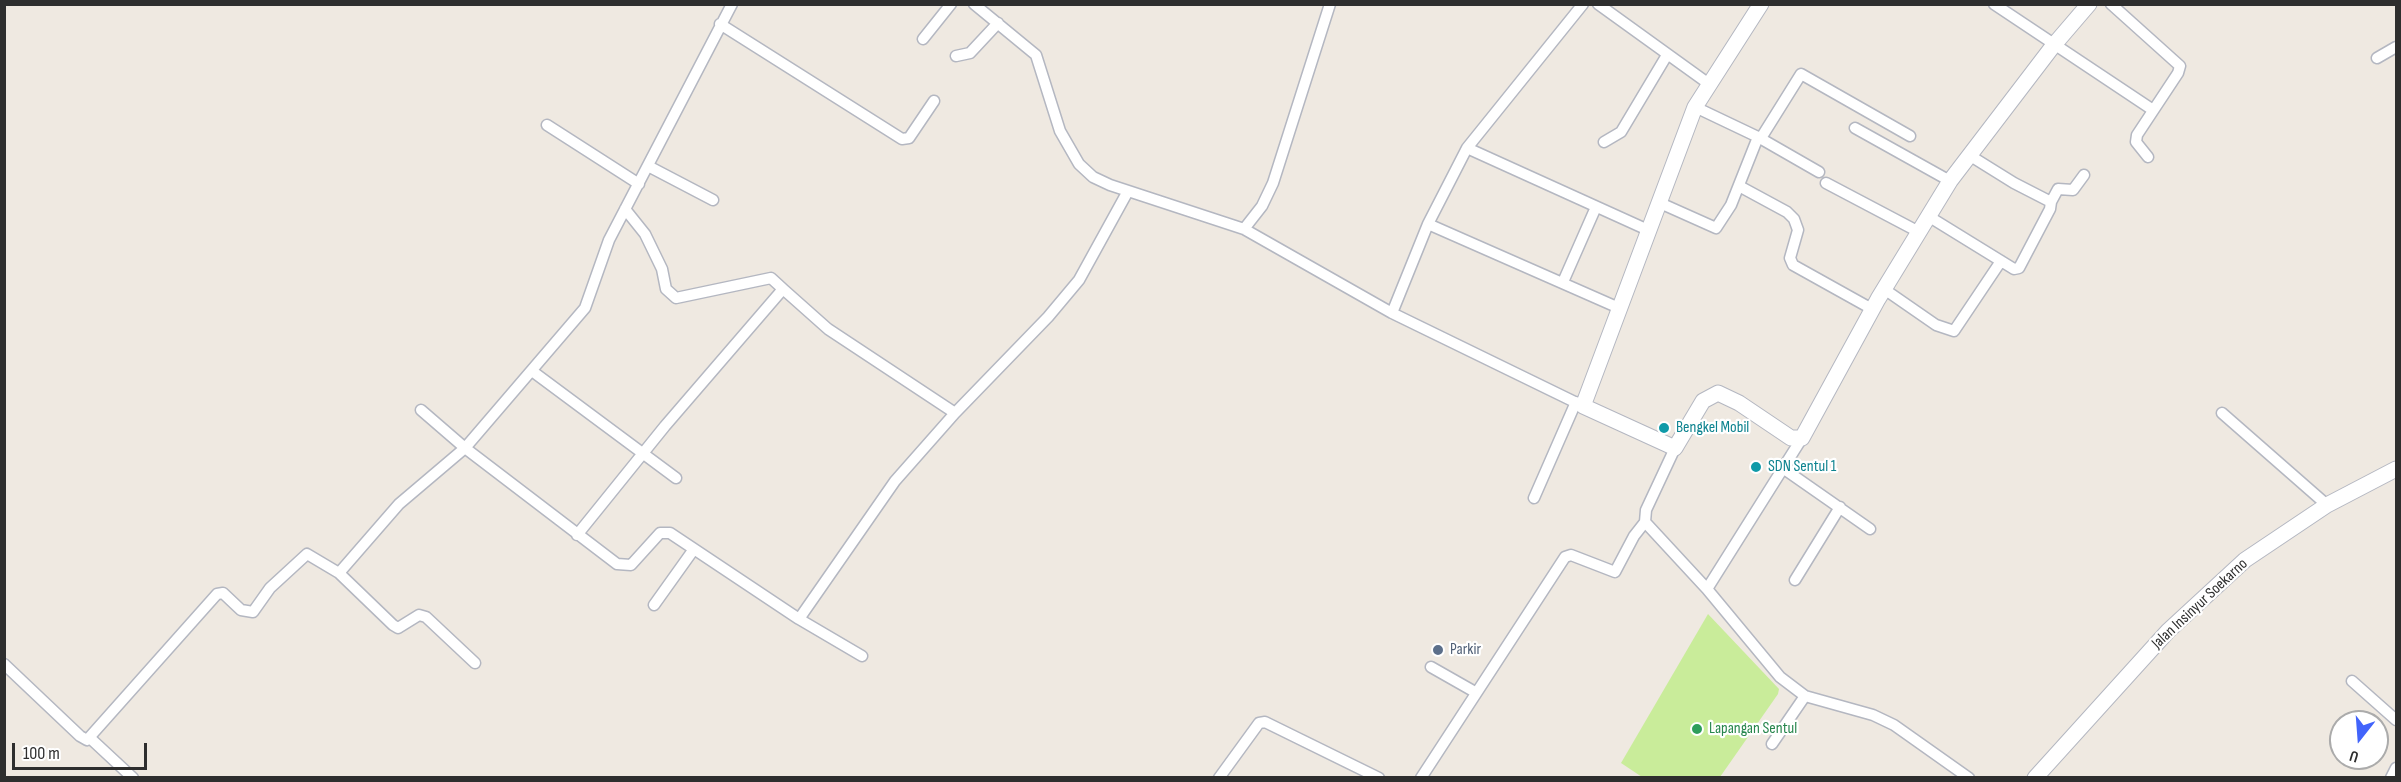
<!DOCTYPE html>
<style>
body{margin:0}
#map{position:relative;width:2401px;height:782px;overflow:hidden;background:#efe9e1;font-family:"Sofia Sans Condensed",sans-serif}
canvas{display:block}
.frame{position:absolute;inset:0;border:6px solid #2e2e2e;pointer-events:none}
.north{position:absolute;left:2329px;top:710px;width:60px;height:60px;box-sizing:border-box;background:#fff;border:2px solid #ababab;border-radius:50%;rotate:197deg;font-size:16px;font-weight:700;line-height:24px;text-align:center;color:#2e2e2e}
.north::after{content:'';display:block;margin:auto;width:21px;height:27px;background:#4264fb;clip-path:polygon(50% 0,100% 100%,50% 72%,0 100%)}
.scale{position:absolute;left:12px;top:743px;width:135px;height:27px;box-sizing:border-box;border:3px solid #2e2e2e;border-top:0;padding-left:8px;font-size:18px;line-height:21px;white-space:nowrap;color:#2e2e2e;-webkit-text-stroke:4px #fff;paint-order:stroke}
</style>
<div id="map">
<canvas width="2401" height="782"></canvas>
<div class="frame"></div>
<div class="north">U</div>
<div class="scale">100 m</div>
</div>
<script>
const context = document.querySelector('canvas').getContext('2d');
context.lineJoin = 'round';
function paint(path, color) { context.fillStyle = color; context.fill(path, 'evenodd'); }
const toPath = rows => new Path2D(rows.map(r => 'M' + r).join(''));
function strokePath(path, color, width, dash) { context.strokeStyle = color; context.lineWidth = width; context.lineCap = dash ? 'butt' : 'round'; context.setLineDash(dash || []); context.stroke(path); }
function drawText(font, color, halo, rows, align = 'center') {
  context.font = font + ' "Sofia Sans Condensed",sans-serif'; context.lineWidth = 4.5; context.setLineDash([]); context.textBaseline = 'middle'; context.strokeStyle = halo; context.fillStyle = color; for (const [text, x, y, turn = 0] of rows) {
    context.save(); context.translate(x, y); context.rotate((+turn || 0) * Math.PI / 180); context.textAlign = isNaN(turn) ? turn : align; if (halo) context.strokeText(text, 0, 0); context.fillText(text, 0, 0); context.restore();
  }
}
const pitch = toPath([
 [1708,614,1779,689,1778,694,1720,777,1642,777,1621,763]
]);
const street = toPath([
 [974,4,1036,55,1060,131,1079,164,1093,177,1110,185,1244,229,1392,313,1583,406],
 [1598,4,1709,84],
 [1994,4,2153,110],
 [2111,4,2180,66,2178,73,2137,135,2136,142,2148,157],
 [720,24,902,139,909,138,934,101],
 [923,39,951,4],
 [956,56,970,53,998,23],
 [2377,58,2396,47],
 [1695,107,1758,137,1819,172],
 [547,125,639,184],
 [1855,128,1950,181],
 [1761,138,1801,74,1910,136],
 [1604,142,1621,132,1667,55],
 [1467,148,1648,230],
 [648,166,713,200],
 [1826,183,1919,232],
 [1739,186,1787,212,1794,219,1798,230,1790,258,1793,265,1872,309],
 [2051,202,2058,189,2073,190,2084,175],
 [1660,203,1716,228,1731,205,1758,137],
 [625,209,645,234,662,269,666,289,676,298,771,278,783,289],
 [1928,216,2014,269,2019,268,2050,209,2051,202,2014,183,1969,155],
 [1428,224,1619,308],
 [1244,229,1262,206,1273,183,1330,4],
 [1563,282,1596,207],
 [1884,289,1936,325,1954,331,2001,261],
 [1392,313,1428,224,1467,148,1583,4],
 [532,371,676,478],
 [421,410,465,448,585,308,609,240,732,4],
 [2222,413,2327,505],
 [1675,448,1646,510,1645,522,1707,589,1780,677,1805,696,1873,715,1894,725,1969,778],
 [1784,469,1870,529],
 [1534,498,1576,402],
 [577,535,665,426,783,289,828,329,955,413],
 [339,573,399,504,465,448,617,564,631,565,660,533,670,533,799,619,862,656],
 [1795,580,1840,507],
 [1707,589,1802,438],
 [654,605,694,549],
 [799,619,895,481,955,413,1048,317,1079,280,1128,191],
 [4,664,80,736,87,740,217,594,223,593,241,610,253,612,270,588,307,554,339,573,393,625,398,628,419,615,426,617,475,663],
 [1431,667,1475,692],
 [2352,681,2396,720],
 [90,738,133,778],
 [1772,744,1805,696],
 [1219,778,1259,723,1265,722,1379,778],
 [1421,778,1565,557,1571,555,1615,572,1634,536,1645,522],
 [2391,778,2396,768]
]);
const secondary = toPath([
 [1761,4,1695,107,1583,406,1675,448,1703,401,1718,393,1739,403,1791,438,1802,438,1878,299,1950,181,2053,46,2089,4],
 [2035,778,2168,631,2245,560,2327,505,2396,469]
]);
const markers = [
 [1664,428,6,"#0f9aa8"],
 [1756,467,6,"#0f9aa8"],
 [1438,650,6,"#5c6f8a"],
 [1697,729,6,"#2e9e5b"]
];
const cultureNames = [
 ["Bengkel Mobil",1676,428],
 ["SDN Sentul 1",1768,467]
];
const streetNames = [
 ["Jalan Insinyur Soekarno",2200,604,-43]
];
const serviceNames = [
 ["Parkir",1450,650]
];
const leisureNames = [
 ["Lapangan Sentul",1709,729]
];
paint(pitch, '#c9ec9a');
strokePath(street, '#b4b7c1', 13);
strokePath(secondary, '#b4b7c1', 17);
strokePath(street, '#fff', 10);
strokePath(secondary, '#fff', 15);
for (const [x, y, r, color] of markers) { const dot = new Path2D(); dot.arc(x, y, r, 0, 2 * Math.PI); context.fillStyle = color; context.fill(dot); strokePath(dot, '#fff', 2); }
drawText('16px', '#0d838f', '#fff', cultureNames, 'left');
drawText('16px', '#2e2e2e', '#fff', streetNames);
drawText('16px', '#4e5e75', '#fff', serviceNames, 'left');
drawText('16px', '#27864d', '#fff', leisureNames, 'left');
</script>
